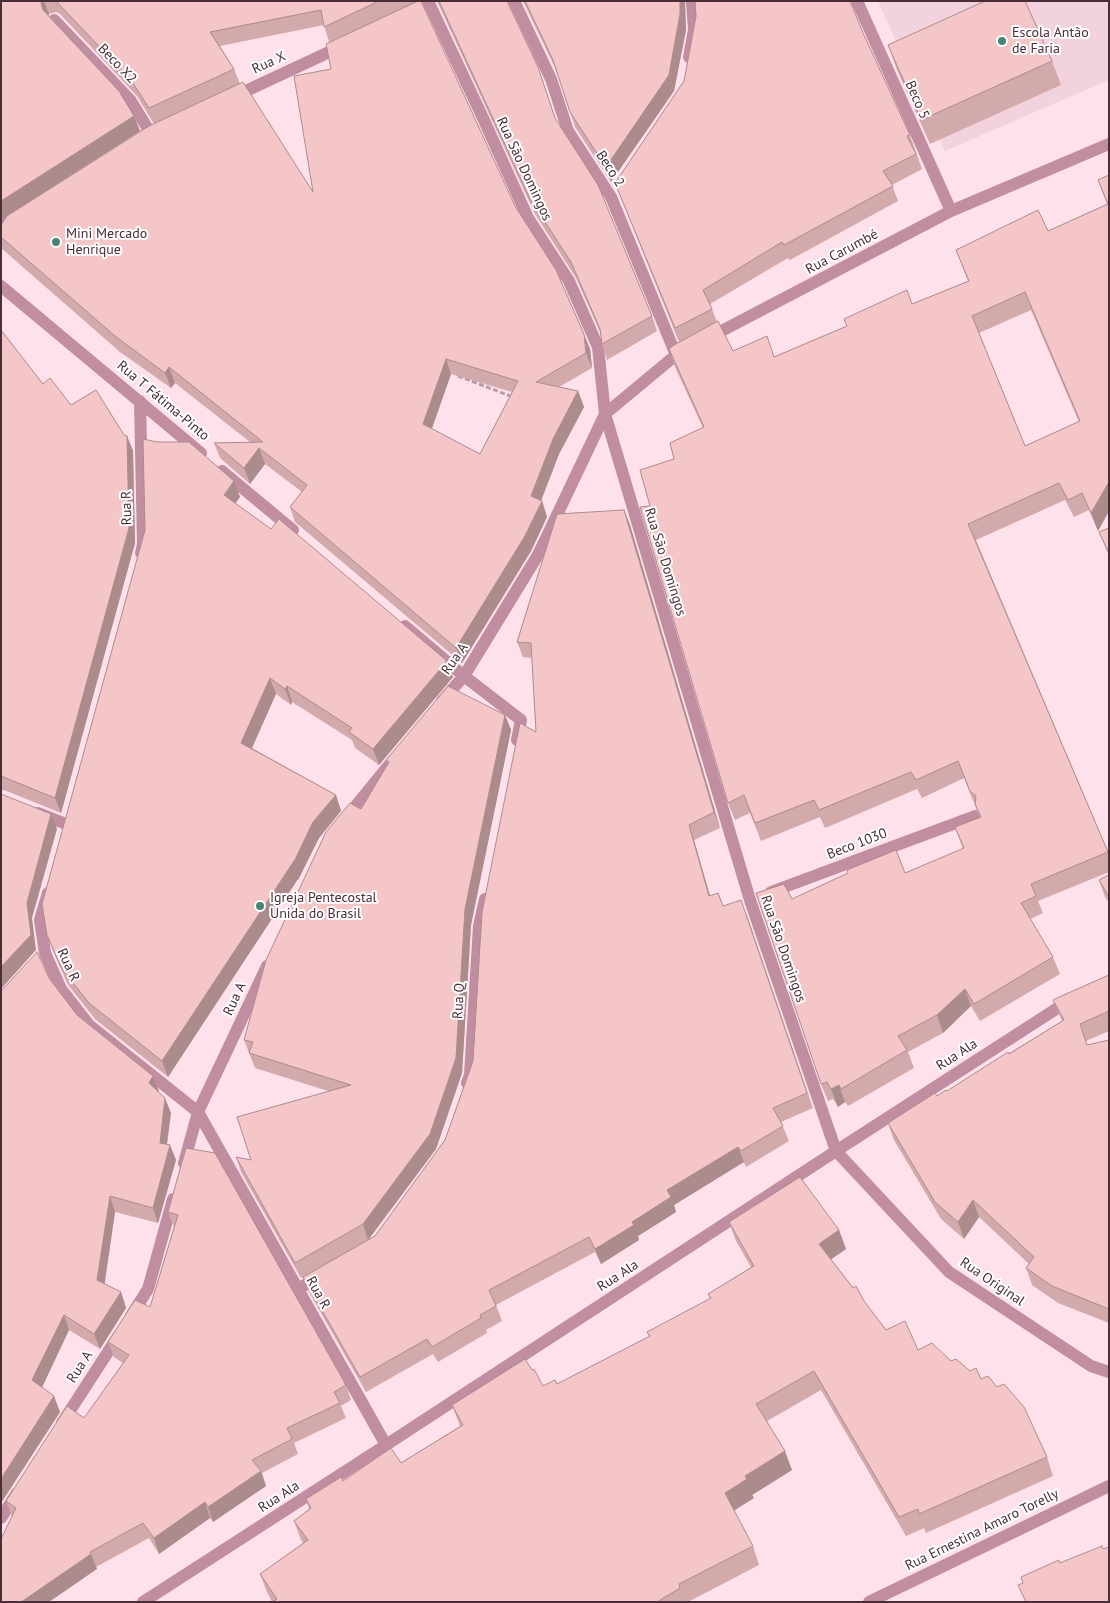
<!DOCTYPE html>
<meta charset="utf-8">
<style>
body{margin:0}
#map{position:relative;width:1110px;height:1603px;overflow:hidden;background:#fee1eb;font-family:"PT Sans",sans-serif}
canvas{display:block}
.frame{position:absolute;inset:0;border:2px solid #492e38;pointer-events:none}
</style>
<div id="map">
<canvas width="1110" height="1603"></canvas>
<div class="frame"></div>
</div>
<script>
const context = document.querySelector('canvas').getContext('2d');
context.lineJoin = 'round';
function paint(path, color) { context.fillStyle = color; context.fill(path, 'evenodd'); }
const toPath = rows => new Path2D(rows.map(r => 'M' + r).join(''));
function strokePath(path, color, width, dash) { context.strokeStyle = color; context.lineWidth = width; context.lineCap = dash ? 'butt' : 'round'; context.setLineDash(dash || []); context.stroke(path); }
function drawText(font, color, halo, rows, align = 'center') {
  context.font = font + ' "PT Sans",sans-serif'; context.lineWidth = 4; context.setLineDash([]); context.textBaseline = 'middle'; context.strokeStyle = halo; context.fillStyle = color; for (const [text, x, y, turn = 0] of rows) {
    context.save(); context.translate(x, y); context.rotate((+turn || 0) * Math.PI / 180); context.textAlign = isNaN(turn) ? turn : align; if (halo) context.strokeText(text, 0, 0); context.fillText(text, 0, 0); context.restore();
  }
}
const built = toPath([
 [878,1,1109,1,1109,80,945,151]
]);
const path = toPath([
 [458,376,513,397]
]);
const minor = toPath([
 [428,1,483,118,528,218,569,281,598,347,605,414,750,900,836,1151,949,1272,1091,1366,1109,1372],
 [514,1,551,79,568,131,611,197,676,355],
 [857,1,951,211],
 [54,20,131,101,151,134],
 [689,57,694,30,692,1],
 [233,97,342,46],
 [1,214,6,226],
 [1,286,201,453],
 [708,338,951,211,1109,144],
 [140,401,143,544,141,553],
 [222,471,293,530],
 [405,626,464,676,521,720,517,740],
 [442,701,464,676,538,555,605,414,676,355,686,350],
 [38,813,66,824],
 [345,819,394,759],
 [771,892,975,816],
 [48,893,40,920,45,953,61,989,89,1025,198,1112,386,1445],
 [467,1083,470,1075,479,926,485,899],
 [184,1163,198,1112,267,966],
 [298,1289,319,1277],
 [131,1316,148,1289,173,1199],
 [62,1423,119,1335],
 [1,1518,17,1493],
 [143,1602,386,1445,836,1151,1070,1000],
 [869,1602,1109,1486]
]);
const wall = toPath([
 [1,1,418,1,515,206,590,349,592,368,559,387,578,391,584,407,559,454,541,501,542,501,547,517,531,551,462,663,295,522,290,507,302,492,265,464,250,484,220,458,214,443,250,442,175,383,171,388,120,352,1,248,1,225,154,124,137,96,60,14,56,12,49,14,48,16,134,116,140,131,2,219],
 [324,25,329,42,331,69,313,192,240,84,234,69,220,46],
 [451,374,512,392,480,454,432,429],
 [437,1,507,1,543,82,556,120,652,316,657,331,607,360,602,344,600,332,576,278,535,214],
 [523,1,685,1,686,30,674,91,611,182,575,127,557,72],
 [696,16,863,33,910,135,922,169,892,185,898,201,790,260,788,258,710,304,717,322,733,351,774,357,847,326,844,319,912,304,968,281,956,250,1048,231,1107,204,1098,180,1109,175,1109,511,1098,531,1089,510,1074,517,1065,500,976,540,1108,852,1109,855,1109,872,1038,901,1043,913,1030,919,1053,957,1060,974,980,1021,971,1006,943,1033,908,1052,914,1068,848,1106,845,1102,838,1107,833,1099,828,1101,821,1084,792,899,905,873,963,849,955,827,980,818,964,778,922,798,917,789,825,828,820,817,761,841,750,813,735,820,728,803,650,506,674,459,703,428,675,367,669,349,679,342,615,183,684,81],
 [1031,310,1079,422,1025,446,979,333],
 [888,45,1052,61,1061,85,930,144,897,70],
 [1,330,43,384,71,405,124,435,127,436,133,451,135,543,61,813,4,790,1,791],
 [234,481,240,497,235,503,453,677,379,765,355,748,352,740,292,702,291,705,276,694,252,748,336,795,341,811,319,838,298,880,298,879,168,1077,95,1019,68,985,53,951,47,935],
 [624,510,630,525,720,828,694,840,710,895,723,906,747,915,813,1108,781,1122,789,1141,746,1167,744,1162,674,1205,676,1212,638,1236,639,1240,601,1264,595,1252,496,1305,502,1321,486,1330,487,1333,438,1362,433,1354,366,1392,309,1292,303,1277,338,1257,301,1278,241,1172,236,1157,251,1160,328,1091,255,1068,244,1040,361,809,388,764,386,760,505,715,511,730,471,925,462,1073,436,1149,369,1239,375,1236,445,1140,473,1061,536,732,532,658,523,657,517,642],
 [1109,528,1109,556,1099,532],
 [1109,875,1109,903,1105,897,1099,880],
 [1109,975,1109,1031,1086,1041,1087,1045,1109,1040,1109,1323,1058,1303,1032,1285,1026,1268,1029,1264,979,1217,964,1239,941,1219,894,1140,888,1123,937,1096,947,1091,1062,1021,1053,1000],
 [49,978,77,1015,153,1076,158,1092,171,1113,167,1144,170,1145,176,1160,158,1223,115,1212,104,1284,121,1292,126,1308,100,1349,69,1330,42,1387,60,1412,1,1503,1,991],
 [186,1148,346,1385,351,1400,341,1406,346,1418,294,1443,298,1454,262,1473,266,1486,213,1522,210,1518,159,1554,149,1538,96,1567,97,1569,12,1516,6,1501,84,1418,123,1363,114,1357,108,1342,150,1307,174,1227,168,1212],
 [729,1222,839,1230,846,1249,831,1259,886,1330,918,1350,951,1361,970,1371,981,1379,1047,1457,1053,1476,926,1533,924,1528,906,1536,821,1390,767,1421,792,1470,752,1495,754,1498,734,1511,753,1546,759,1565,688,1602,272,1602,267,1592,260,1574,303,1543,301,1540,294,1521,309,1509,306,1499,343,1481,401,1463,460,1426,452,1405,543,1386,557,1384,649,1337,647,1332,710,1299,708,1294,751,1267,736,1241]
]);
const shadedWall = toPath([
 [42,1,44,1,49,14,46,18,43,10,41,3],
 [680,1,685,1,686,30,674,91,611,182,606,167],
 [134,116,140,131,1,220,1,201],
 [584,334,590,349,592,368,586,353],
 [446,359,451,374,428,439,423,424],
 [169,367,175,383,171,388,165,373],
 [578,391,584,407,559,454,537,511,531,496,553,439],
 [127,436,133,451,135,543,61,813,55,798],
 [259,448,265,464,250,484,244,468],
 [234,481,240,497,230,511,224,495],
 [1109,482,1109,511,1098,531,1091,513],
 [542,501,547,517,531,551,462,663,456,648],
 [624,510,630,525,720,828,714,812],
 [447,661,453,677,379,765,373,749],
 [270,678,276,694,247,759,241,743],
 [287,686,292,702,291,705,285,689],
 [505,715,511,730,471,925,462,1073,436,1149,368,1240,363,1224,465,909],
 [336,795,341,811,319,838,298,880,298,879,168,1077,162,1061,313,822],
 [51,814,57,829,32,918,36,950,1,989,1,967],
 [689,825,694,840,714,911,709,896],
 [965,989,971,1006,943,1033,937,1015],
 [153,1076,159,1091,154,1098,149,1083],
 [839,1085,845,1102,838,1107,831,1089],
 [165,1098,171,1113,165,1158,160,1143],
 [170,1145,176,1160,158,1223,153,1208],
 [738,1147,744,1162,674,1205,676,1212,638,1236,639,1240,601,1264,595,1249,632,1222,667,1190],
 [110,1196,115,1212,103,1295,97,1280],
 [973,1200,979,1217,964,1239,958,1222],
 [839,1230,846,1249,826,1263,819,1244],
 [121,1292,126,1308,100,1349,94,1334],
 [64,1315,69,1330,38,1396,32,1380],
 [54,1396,60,1412,1,1503,1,1479],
 [785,1451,792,1470,752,1495,754,1498,731,1512,725,1493,745,1476],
 [261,1471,266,1486,213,1522,208,1507],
 [205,1502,210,1518,159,1554,154,1538],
 [91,1554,97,1569,49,1602,21,1602]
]);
const building = toPath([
 [1,1,42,1,41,3,43,10,119,91,134,116,1,201,1,1],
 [56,1,379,1,324,27,321,10,210,32,234,69,149,108,131,80,56,1],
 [418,1,421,1,515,206,556,270,584,334,586,353,536,382,578,391,553,439,531,496,542,501,525,536,456,648,290,507,307,485,259,448,244,468,214,443,263,442,169,367,165,373,115,336,1,237,1,225,7,216,149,126,243,82,313,192,294,76,331,69,326,44,418,1],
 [446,359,518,381,480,454,423,424,446,359],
 [439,1,507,1,538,67,555,118,598,185,652,316,602,344,600,329,571,262,530,199,439,1],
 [525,1,680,1,680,14,669,75,606,167,570,112,553,60,525,1],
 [695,1,850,1,863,33,910,135,907,136,916,154,883,171,893,186,784,245,782,242,703,290,712,309,675,328,615,183,684,81,696,16,695,1],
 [985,1,1025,1,1052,61,921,120,888,45,985,1],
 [1109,175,1109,482,1091,513,1082,493,1068,500,1059,483,968,524,1108,852,1031,884,1036,896,1021,903,1053,957,974,1004,965,989,937,1015,898,1036,907,1050,841,1089,839,1085,831,1089,827,1082,821,1084,756,893,784,884,792,899,848,873,847,870,896,850,905,873,964,848,955,827,981,817,975,804,976,796,970,791,958,761,916,780,911,772,819,810,814,800,755,823,744,795,728,803,640,507,650,506,640,470,674,459,670,443,704,427,669,349,674,345,718,321,733,351,767,336,774,357,847,326,844,319,907,290,912,304,969,281,956,250,1038,210,1048,231,1108,204,1098,180,1109,175],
 [1025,292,1080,421,1025,446,972,316,1025,292],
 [1,330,43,384,50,378,71,405,96,390,124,435,127,436,129,528,55,798,1,776,1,330],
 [143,439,157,442,189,442,234,481,224,495,271,529,279,519,447,661,373,749,349,732,352,728,287,686,285,689,270,678,241,743,336,795,313,822,293,864,294,861,162,1061,89,1003,62,969,47,935,42,904,145,530,143,439],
 [624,510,714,812,689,825,709,896,718,893,723,906,741,900,807,1093,773,1108,783,1126,741,1151,738,1147,667,1190,671,1197,632,1222,634,1225,595,1249,589,1237,489,1290,496,1306,480,1315,481,1318,432,1347,427,1339,360,1377,303,1277,375,1236,445,1140,473,1061,482,912,520,723,536,732,531,643,517,642,557,514,624,510],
 [1109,528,1109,553,1099,532,1109,528],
 [448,686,505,715,465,909,456,1058,430,1134,363,1224,295,1263,236,1157,251,1160,237,1117,351,1085,249,1053,253,1042,244,1040,266,960,326,832,350,803,361,809,389,762,386,760,448,686],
 [1,794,51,814,27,903,31,935,1,967,1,794],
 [1109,875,1109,897,1099,880,1109,875],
 [37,952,49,978,77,1015,153,1076,149,1083,165,1098,160,1143,170,1145,153,1208,110,1196,97,1280,121,1292,94,1334,64,1315,32,1380,54,1396,1,1479,1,991,37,952],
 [1109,975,1109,1011,1080,1024,1087,1045,1109,1040,1109,1309,1052,1286,1026,1268,1034,1257,973,1200,958,1222,935,1202,888,1123,935,1093,937,1096,946,1090,947,1091,1008,1052,1009,1054,1064,1020,1053,1000,1057,998,1109,975],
 [186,1148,215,1153,346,1385,334,1392,340,1403,287,1428,292,1439,252,1460,261,1471,208,1507,205,1502,154,1538,143,1523,90,1552,91,1554,21,1602,1,1602,1,1539,16,1508,6,1501,67,1406,84,1418,129,1355,108,1342,135,1300,150,1307,178,1215,168,1212,186,1148],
 [800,1177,839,1230,819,1244,853,1288,856,1286,864,1301,886,1330,905,1321,918,1350,932,1343,951,1361,956,1359,970,1371,976,1368,981,1379,988,1376,997,1387,1004,1384,1024,1407,1047,1457,919,1514,918,1509,899,1517,814,1371,756,1404,785,1451,745,1476,747,1479,725,1493,753,1546,679,1584,680,1588,657,1602,272,1602,277,1599,260,1574,308,1540,294,1521,311,1508,306,1499,341,1477,343,1481,391,1448,401,1463,463,1425,452,1405,525,1359,532,1370,534,1369,543,1386,555,1380,557,1384,650,1336,647,1332,711,1298,708,1294,754,1266,729,1222,800,1177],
 [1102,1546,1103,1549,1109,1547,1109,1602,1026,1602,1018,1585,1023,1583,1021,1577,1059,1560,1060,1563,1102,1546]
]);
const markers = [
 [1002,41,5,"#448575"],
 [56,242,5,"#448575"],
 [260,906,5,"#448575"]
];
const poiNames = [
 ["Escola Antão",1012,33],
 ["de Faria",1012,49],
 ["Mini Mercado",66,234],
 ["Henrique",66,250],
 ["Igreja Pentecostal",270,898],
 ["Unida do Brasil",270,914]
];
const streetNames = [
 ["Rua X",269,63,-25],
 ["Beco X2",117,64,46],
 ["Beco 5",917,100,66],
 ["Rua São Domingos",524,169,65],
 ["Beco 2",610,169,57],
 ["Rua Carumbé",842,252,-28],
 ["Rua T Fátima-Pinto",163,401,40],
 ["Rua R",127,508,-91],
 ["Rua São Domingos",665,562,73],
 ["Rua A",455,659,-55],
 ["Beco 1030",857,844,-21],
 ["Rua São Domingos",783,949,71],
 ["Rua R",68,965,65],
 ["Rua A",235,999,-65],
 ["Rua Q",459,1001,-87],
 ["Rua Ala",957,1055,-33],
 ["Rua Ala",618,1276,-33],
 ["Rua Original",992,1282,34],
 ["Rua R",318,1293,61],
 ["Rua A",80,1367,-57],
 ["Rua Ala",279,1497,-33],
 ["Rua Ernestina Amaro Torelly",982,1530,-26]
];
paint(built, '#f2d2dd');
strokePath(path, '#b89ca6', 3, [5, 2.5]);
strokePath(minor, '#c18da0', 12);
paint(wall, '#d3aaac');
paint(shadedWall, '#ac8b8c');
paint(building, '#f5c6c8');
strokePath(building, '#ac8b8c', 1);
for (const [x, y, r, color] of markers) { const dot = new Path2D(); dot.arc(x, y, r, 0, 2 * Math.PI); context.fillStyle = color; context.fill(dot); strokePath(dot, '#fff', 2); }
drawText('14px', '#492e38', '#fff', poiNames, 'left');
drawText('14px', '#492e38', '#fff', streetNames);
</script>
